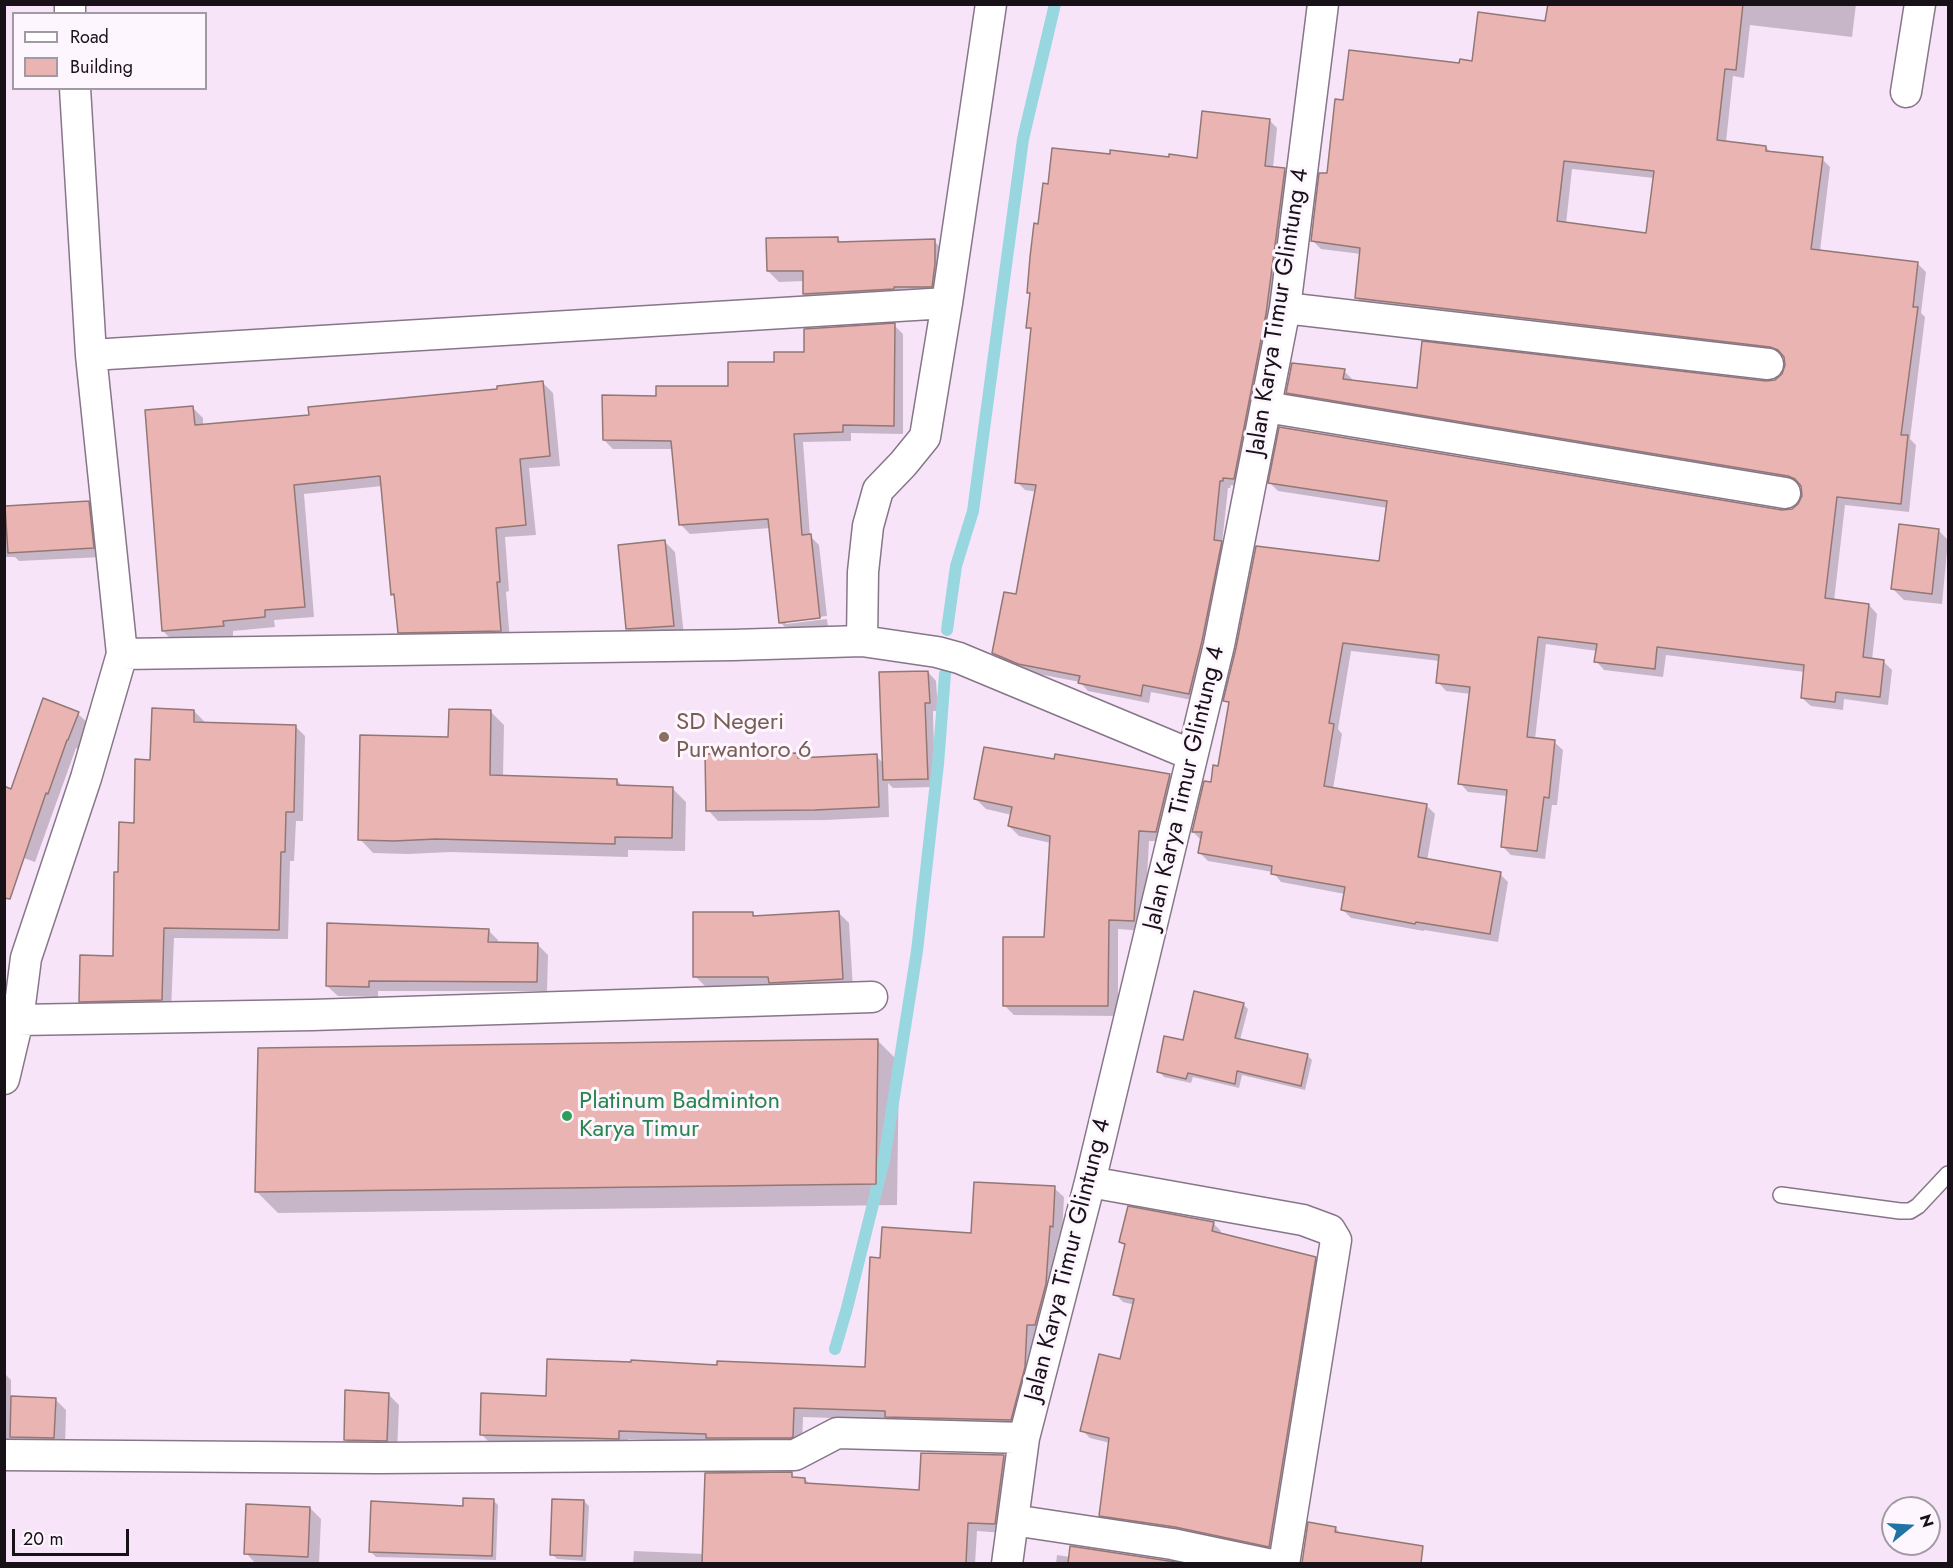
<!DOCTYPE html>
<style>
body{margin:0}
#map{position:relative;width:1953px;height:1568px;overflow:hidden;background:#f8e4f9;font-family:Jost,sans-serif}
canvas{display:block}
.frame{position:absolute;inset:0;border:6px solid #181118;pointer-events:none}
.legend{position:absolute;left:12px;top:12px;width:195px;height:78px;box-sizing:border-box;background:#fef6fe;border:2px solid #a29aa2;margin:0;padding:8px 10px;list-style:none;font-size:18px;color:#181118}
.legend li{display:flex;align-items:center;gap:12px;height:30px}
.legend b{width:30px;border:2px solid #a29aa2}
.north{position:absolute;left:1881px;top:1496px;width:60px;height:60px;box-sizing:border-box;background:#fef6fe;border:2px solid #a29aa2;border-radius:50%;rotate:72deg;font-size:16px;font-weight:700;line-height:24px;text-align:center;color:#181118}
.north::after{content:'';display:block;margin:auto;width:21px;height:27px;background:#2074a5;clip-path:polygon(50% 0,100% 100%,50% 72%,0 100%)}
.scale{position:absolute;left:12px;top:1529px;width:117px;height:27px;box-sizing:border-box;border:3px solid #181118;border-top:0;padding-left:8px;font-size:18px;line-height:21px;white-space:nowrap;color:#181118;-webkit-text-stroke:4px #fef6fe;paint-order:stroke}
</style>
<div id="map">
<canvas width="1953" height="1568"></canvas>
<div class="frame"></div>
<ul class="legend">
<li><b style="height:8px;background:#fff"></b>Road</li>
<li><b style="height:16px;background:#eab4b2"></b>Building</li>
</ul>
<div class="north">N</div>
<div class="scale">20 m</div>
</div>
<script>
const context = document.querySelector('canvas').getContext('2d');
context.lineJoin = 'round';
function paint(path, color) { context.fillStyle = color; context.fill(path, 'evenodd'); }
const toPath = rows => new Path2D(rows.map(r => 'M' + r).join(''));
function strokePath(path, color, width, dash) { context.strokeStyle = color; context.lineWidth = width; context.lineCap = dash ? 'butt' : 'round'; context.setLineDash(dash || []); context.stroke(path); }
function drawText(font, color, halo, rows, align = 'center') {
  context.font = font + ' Jost,sans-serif'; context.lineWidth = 6; context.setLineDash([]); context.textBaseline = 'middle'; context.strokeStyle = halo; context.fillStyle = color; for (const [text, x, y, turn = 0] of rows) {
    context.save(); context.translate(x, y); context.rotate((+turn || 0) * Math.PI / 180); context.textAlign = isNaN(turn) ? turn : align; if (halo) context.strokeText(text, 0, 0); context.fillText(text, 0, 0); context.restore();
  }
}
const shadow = toPath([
 [1549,4,1856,4,1852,37,1750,25,1744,78,1733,76,1726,142,1766,147,1771,153,1822,159,1830,167,1820,251,1917,263,1926,272,1921,313,1925,317,1910,439,1916,445,1909,512,1845,505,1834,601,1869,605,1877,614,1872,660,1884,662,1892,670,1888,705,1844,699,1843,710,1811,706,1802,698,1805,672,1666,655,1663,677,1604,670,1596,661,1597,651,1546,644,1535,739,1554,742,1563,750,1557,805,1552,805,1545,859,1511,855,1503,847,1508,796,1468,792,1460,783,1471,694,1446,691,1438,682,1440,661,1351,651,1338,729,1342,734,1333,789,1426,805,1435,814,1427,861,1500,874,1508,882,1498,942,1424,930,1424,931,1351,918,1343,910,1345,894,1281,882,1273,872,1208,861,1200,853,1202,841,1193,832,1220,768,1230,705,1225,700,1381,563,1388,508,1278,491,1270,483,1782,512,1792,510,1800,504,1804,495,1802,486,1798,484,1296,401,1288,392,1344,371,1352,379,1352,381,1418,389,1766,383,1775,381,1783,376,1787,367,1785,357,1780,355,1365,306,1356,297,1361,254,1321,249,1312,240,1345,102,1474,62,1547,22],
 [1572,169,1654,178,1648,235,1566,224],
 [1269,120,1277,128,1273,168,1284,170,1293,178,1242,487,1231,485,1230,488,1228,488,1222,543,1229,551,1197,701,1151,692,1149,703,1088,691,1080,682,1028,672,1002,661,993,652,1017,596,1037,492,1025,490,1017,482,1032,331,1028,327,1032,296,1028,292,1039,225,1049,185,1111,156,1198,159],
 [837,238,842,243,934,241,945,252,942,297,815,305,804,294,804,281,779,282,768,271],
 [894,325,903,334,903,434,851,433,851,441,803,442,810,536,819,545,827,616,786,621,786,624,827,619,828,627,789,631,780,622,770,528,690,534,681,525,673,449,613,449,604,440,657,397,729,388,775,364],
 [543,383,553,393,560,466,529,468,536,535,505,537,509,591,506,592,510,641,409,642,399,632,396,597,392,594,382,486,304,494,314,617,274,620,275,627,233,631,233,636,173,641,163,631,193,408,203,418,203,426,311,417,499,391],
 [88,502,98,512,102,557,19,561,15,557,4,557,4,514],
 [1938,530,1948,540,1942,604,1904,600,1893,589],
 [664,541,675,552,684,636,639,640,628,629],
 [928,672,936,681,938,711,933,711,935,787,893,788,888,783,889,817,826,820,718,821,708,810,798,754,802,759,876,756,884,764],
 [194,711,204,721,204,724,295,726,305,736,303,821,296,821,294,861,290,861,288,939,174,938,171,1010,90,1011,80,1001,114,957,120,874,136,824,152,761],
 [491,712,504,725,503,777,617,780,623,787,672,788,686,802,685,851,628,850,628,857,450,852,408,854,373,853,360,839,449,739],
 [78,714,88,723,78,749,76,748,35,862,4,851],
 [1055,761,1170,775,1180,786,1166,841,1149,841,1144,931,1118,929,1118,1016,1014,1015,1004,1005,1045,939,1051,843,1019,836,1009,826,1012,815,986,809,976,799],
 [838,912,849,923,853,989,706,987,695,976,752,914,755,917],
 [488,930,498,940,498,944,538,945,548,955,547,991,378,991,378,997,338,996,327,986],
 [1243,1004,1248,1009,1240,1040,1307,1055,1312,1060,1305,1090,1242,1075,1239,1088,1193,1077,1191,1083,1164,1077,1159,1071],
 [878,1041,899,1062,897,1205,278,1213,257,1192],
 [1054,1188,1064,1197,1062,1235,1059,1235,1055,1294,1020,1429,890,1420,803,1417,802,1446,628,1439,627,1448,491,1444,482,1435,548,1397,719,1367,866,1369,881,1259,972,1234],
 [1213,1223,1221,1231,1220,1235,1315,1258,1323,1267,1277,1554,1109,1523,1101,1515,1110,1443,1090,1438,1082,1430,1121,1361,1135,1305,1123,1302,1115,1294,1126,1247,1121,1242],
 [4,1373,11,1380,11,1398,55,1399,66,1410,65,1448,4,1443],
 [388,1394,399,1405,397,1451,356,1451,345,1440],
 [1004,1456,1013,1465,1004,1533,977,1531,975,1564,633,1564,634,1551,704,1554,791,1474,796,1479,805,1479,811,1485,920,1491],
 [493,1500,498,1505,496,1560,376,1557,371,1552,465,1508],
 [584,1501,589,1506,586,1561,557,1559,552,1554],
 [310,1508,321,1519,319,1564,256,1564,246,1553],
 [1309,1524,1335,1528,1342,1534,1385,1549,1383,1564,1303,1564],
 [1071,1548,1174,1564,1056,1564,1057,1555,1070,1557]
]);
const stream = toPath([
 [947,630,956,566,973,511,1023,139,1055,4],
 [835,1349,847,1308,884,1160,917,951,938,764,945,674]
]);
const building = toPath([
 [1548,4,1743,4,1736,70,1725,69,1717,140,1766,146,1766,151,1823,157,1811,249,1918,262,1913,307,1918,307,1901,435,1908,435,1901,504,1837,497,1825,598,1869,604,1863,657,1884,660,1880,697,1836,692,1835,702,1801,698,1804,665,1657,647,1655,669,1594,662,1597,644,1538,637,1527,737,1555,740,1549,798,1544,797,1537,851,1501,847,1507,790,1458,784,1470,687,1436,683,1439,655,1343,643,1329,723,1334,724,1324,786,1427,804,1418,857,1501,872,1490,934,1416,922,1415,924,1341,910,1345,887,1271,874,1272,866,1198,853,1202,832,1192,832,1204,781,1211,782,1213,765,1218,766,1229,702,1223,701,1236,648,1256,546,1379,561,1387,501,1268,483,1279,427,1782,510,1792,509,1798,504,1802,496,1801,486,1795,479,1788,476,1286,393,1292,363,1345,369,1343,379,1417,388,1422,341,1766,381,1775,380,1782,374,1785,365,1784,357,1778,350,1770,347,1355,298,1360,248,1311,241,1319,173,1327,173,1335,99,1343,100,1349,50,1459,63,1460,59,1472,61,1478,12,1545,21,1548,4],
 [1564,161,1654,171,1646,233,1557,221,1564,161],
 [1202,111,1270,119,1265,166,1285,168,1266,314,1234,479,1223,478,1223,481,1220,481,1214,540,1222,541,1202,641,1189,694,1143,685,1141,696,1078,683,1080,676,1018,664,992,653,1004,592,1016,594,1036,485,1015,483,1031,328,1026,328,1030,293,1027,293,1030,257,1034,223,1038,224,1043,183,1048,184,1052,148,1110,154,1110,150,1169,157,1169,154,1197,158,1202,111],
 [838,237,838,242,935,239,935,264,932,287,894,287,894,289,803,294,803,271,767,271,766,238,838,237],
 [895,323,894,426,843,425,843,432,794,434,802,535,811,534,820,618,779,623,768,519,679,525,671,441,603,440,602,395,656,396,656,386,728,386,728,362,774,362,774,352,804,352,804,329,895,323],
 [543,381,550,456,520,459,526,525,496,528,500,582,497,582,501,631,398,633,394,594,391,595,380,476,294,485,305,607,265,610,265,617,223,621,224,626,162,631,145,410,193,406,195,425,309,415,308,407,497,389,497,386,543,381],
 [89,501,94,548,8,553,5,506,89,501],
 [1899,524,1939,529,1932,594,1891,589,1899,524],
 [665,540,674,626,626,629,618,545,665,540],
 [928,671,930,703,925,703,928,779,883,780,879,672,928,671],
 [43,698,79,712,68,740,67,740,48,794,46,793,10,899,4,898,4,786,11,789,43,698],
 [152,708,194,710,194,722,296,725,294,812,286,812,285,852,281,852,279,930,164,928,162,1000,79,1002,80,955,113,956,114,872,118,872,119,822,134,823,135,759,150,760,152,708],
 [449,709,491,710,490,775,617,779,617,785,673,787,672,838,615,837,615,844,436,839,394,841,358,840,360,735,448,737,449,709],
 [984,747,1054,759,1055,754,1170,774,1156,832,1139,831,1134,921,1109,920,1108,1006,1003,1006,1003,937,1044,937,1050,836,1008,826,1012,807,974,799,984,747],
 [798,753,798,758,877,754,879,807,815,810,706,811,705,754,798,753],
 [839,911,843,979,769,983,768,977,693,977,693,912,753,912,753,916,839,911],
 [327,923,489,929,488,942,538,943,537,982,369,981,369,987,326,986,327,923],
 [1194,991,1244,1003,1235,1038,1308,1054,1301,1086,1237,1071,1235,1084,1188,1073,1186,1079,1157,1072,1164,1036,1183,1040,1194,991],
 [878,1039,876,1184,255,1192,258,1048,878,1039],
 [974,1182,1055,1186,1053,1227,1050,1226,1046,1284,1035,1325,1027,1325,1025,1367,1011,1420,885,1417,885,1411,794,1408,793,1437,791,1438,706,1438,706,1434,619,1431,619,1439,480,1435,481,1393,546,1396,547,1359,631,1362,631,1360,717,1365,717,1361,865,1367,870,1257,880,1258,882,1227,971,1233,974,1182],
 [1128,1206,1214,1222,1212,1231,1316,1257,1269,1547,1175,1527,1099,1516,1109,1438,1080,1431,1099,1354,1120,1359,1134,1299,1113,1295,1125,1244,1119,1242,1128,1206],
 [345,1390,389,1393,387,1441,344,1440,345,1390],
 [11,1396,56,1398,54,1438,10,1437,11,1396],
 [921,1453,1004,1455,995,1524,968,1523,966,1563,702,1563,705,1473,792,1472,792,1477,805,1478,805,1483,919,1490,921,1453],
 [463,1498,494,1499,492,1556,369,1552,371,1501,463,1506,463,1498],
 [552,1499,584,1500,582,1556,550,1555,552,1499],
 [246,1504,310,1507,308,1557,244,1554,246,1504],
 [1308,1522,1336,1527,1335,1532,1423,1546,1421,1563,1302,1563,1308,1522],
 [1070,1546,1169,1561,1181,1563,1068,1563,1070,1546]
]);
const lane = toPath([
 [1781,1195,1900,1211,1910,1211,1918,1206,1948,1174]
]);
const street = toPath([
 [70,4,70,14],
 [991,4,947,303,925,437,903,464,878,490,868,526,863,572,862,641,937,652,959,658,1192,755],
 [75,88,91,355],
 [1906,92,1920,4],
 [1285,308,1768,364],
 [1266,407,1785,493],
 [862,641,733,645,122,654,91,355,947,303],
 [18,1020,312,1015,872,997],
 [4,1079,18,1020,26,958,86,778,122,654],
 [1090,1182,1303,1220,1330,1230,1336,1240,1284,1564],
 [4,1455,378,1458,795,1455,837,1433,1024,1438],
 [1013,1520,1172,1544,1267,1564],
 [1007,1564,1024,1438,1090,1182,1219,645,1285,308,1323,4]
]);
const markers = [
 [664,737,6,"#8d6e63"],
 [567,1116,6,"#2e9e5b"]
];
const streetNames = [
 ["Jalan Karya Timur Glintung 4",1279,312,-81],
 ["Jalan Karya Timur Glintung 4",1185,788,-77],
 ["Jalan Karya Timur Glintung 4",1069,1260,-76]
];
const educationNames = [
 ["SD Negeri",676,723],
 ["Purwantoro 6",676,751]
];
const leisureNames = [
 ["Platinum Badminton",579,1102],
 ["Karya Timur",579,1130]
];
paint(shadow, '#0003');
strokePath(stream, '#99d7e0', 12);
paint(building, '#eab4b2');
strokePath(building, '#937775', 1.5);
strokePath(lane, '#877688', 18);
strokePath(street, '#877688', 33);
strokePath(lane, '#fff', 15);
strokePath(street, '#fff', 30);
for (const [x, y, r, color] of markers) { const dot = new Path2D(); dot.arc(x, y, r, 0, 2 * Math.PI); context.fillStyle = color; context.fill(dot); strokePath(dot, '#fef6fe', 2); }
drawText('24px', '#181118', '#fef6fe', streetNames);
drawText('24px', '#785e54', '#fef6fe', educationNames, 'left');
drawText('24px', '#27864d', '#fef6fe', leisureNames, 'left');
</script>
